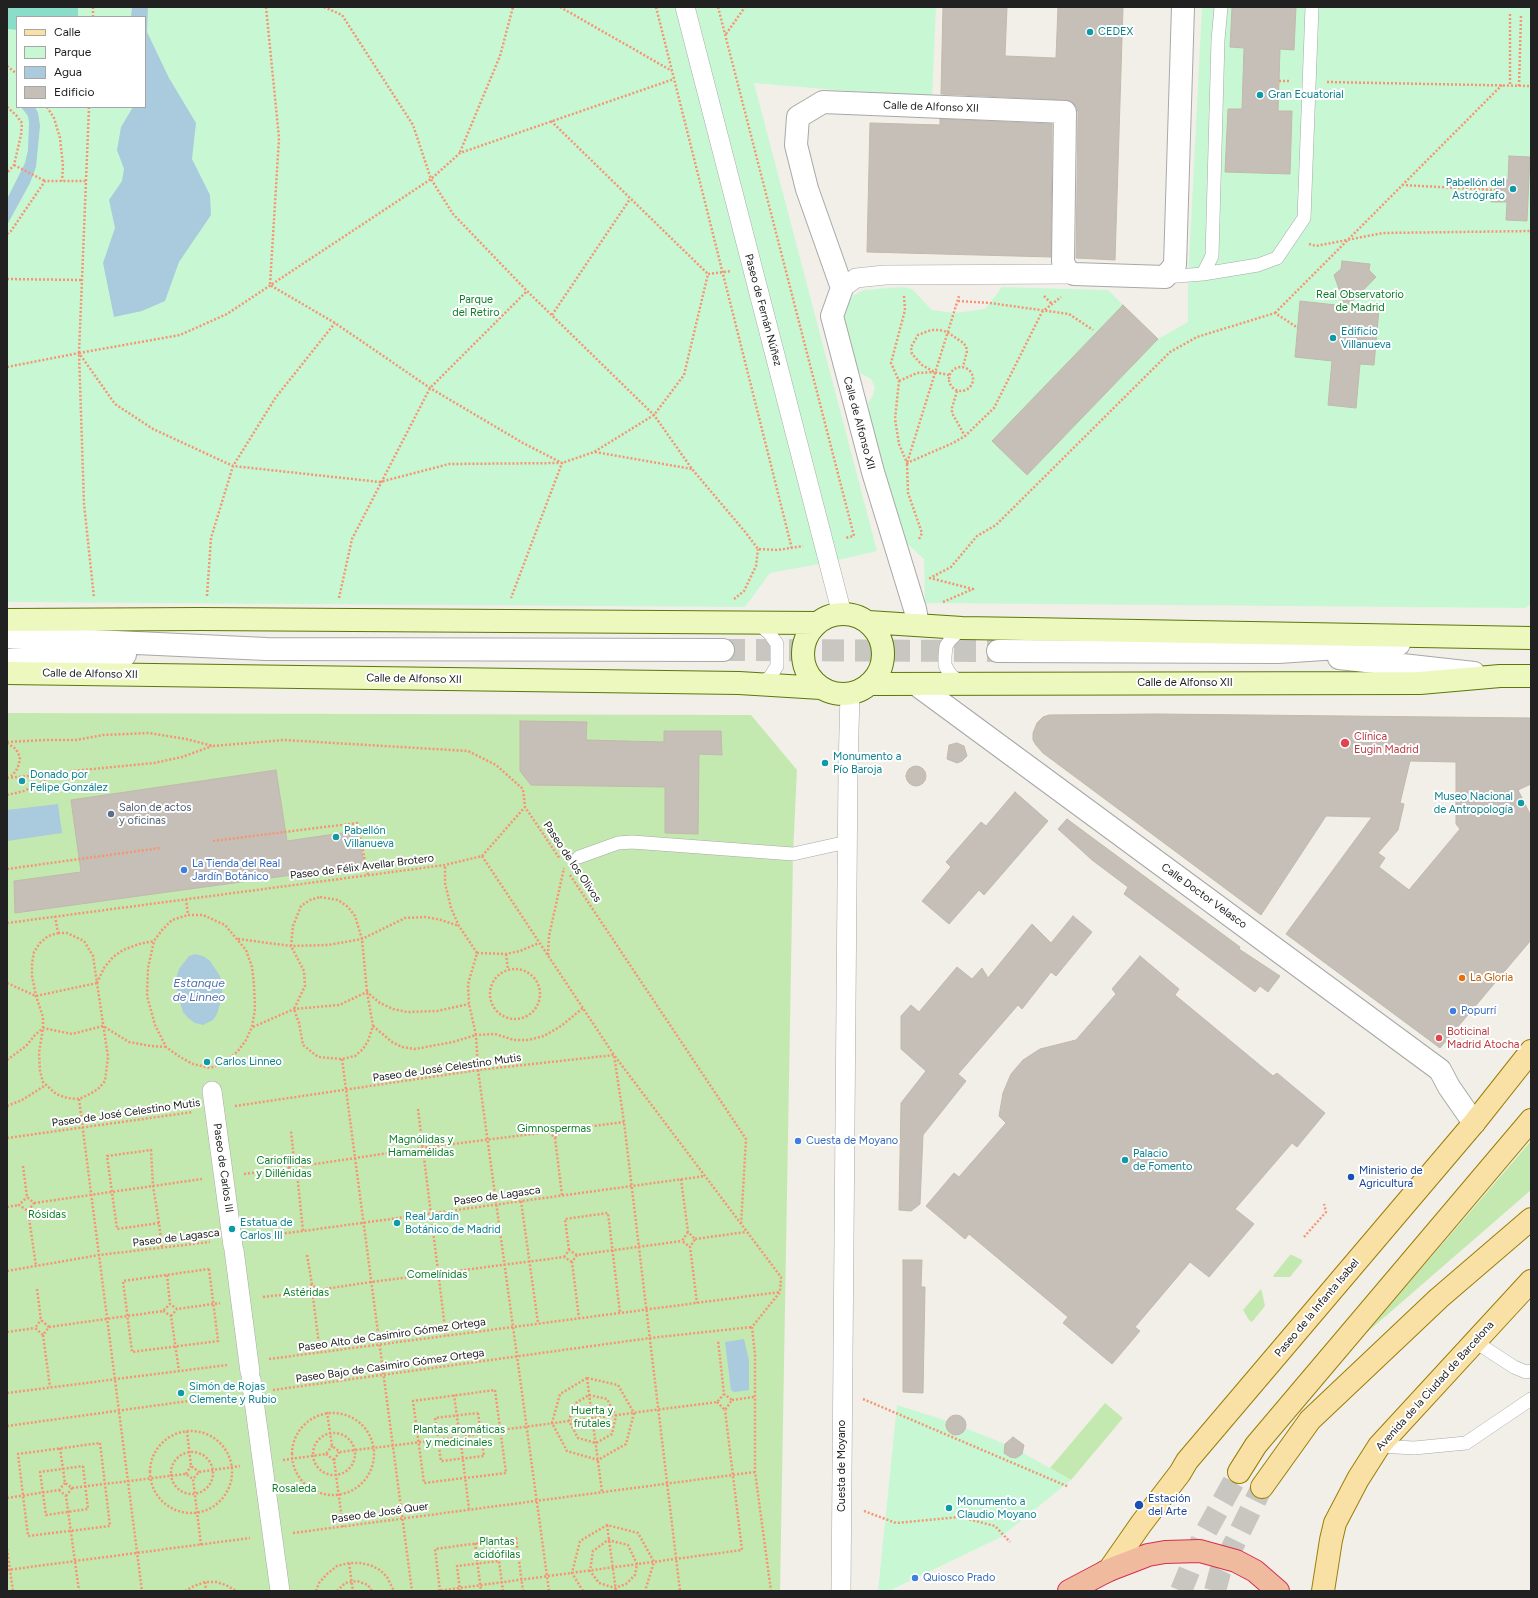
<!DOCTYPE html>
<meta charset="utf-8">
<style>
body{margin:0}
#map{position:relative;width:1538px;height:1598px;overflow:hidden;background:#f1efe8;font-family:Figtree,sans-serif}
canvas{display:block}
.frame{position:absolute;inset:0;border:8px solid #212121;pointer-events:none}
.legend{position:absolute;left:16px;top:16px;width:130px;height:92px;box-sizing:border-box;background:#fff;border:1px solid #a6a6a6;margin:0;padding:5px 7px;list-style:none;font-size:12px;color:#212121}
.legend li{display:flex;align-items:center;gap:8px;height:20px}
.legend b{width:20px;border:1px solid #a6a6a6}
</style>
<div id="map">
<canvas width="1538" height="1598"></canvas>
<div class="frame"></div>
<ul class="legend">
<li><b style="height:5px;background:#f9e1a5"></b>Calle</li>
<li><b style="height:11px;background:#c8f8d3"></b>Parque</li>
<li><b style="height:11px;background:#aacadd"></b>Agua</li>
<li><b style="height:11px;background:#c6bfb7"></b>Edificio</li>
</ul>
</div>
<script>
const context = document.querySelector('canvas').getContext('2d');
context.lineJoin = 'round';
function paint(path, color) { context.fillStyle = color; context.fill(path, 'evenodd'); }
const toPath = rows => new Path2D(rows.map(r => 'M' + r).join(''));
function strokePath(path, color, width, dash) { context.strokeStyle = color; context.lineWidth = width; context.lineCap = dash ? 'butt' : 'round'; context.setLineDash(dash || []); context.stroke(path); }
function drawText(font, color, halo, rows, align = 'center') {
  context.font = font + ' Figtree,sans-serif'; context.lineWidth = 4; context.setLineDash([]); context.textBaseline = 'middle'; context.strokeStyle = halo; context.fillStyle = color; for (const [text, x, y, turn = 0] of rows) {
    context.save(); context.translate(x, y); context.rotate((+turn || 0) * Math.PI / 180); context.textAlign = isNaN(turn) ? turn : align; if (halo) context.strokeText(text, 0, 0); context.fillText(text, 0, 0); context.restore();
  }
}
const grass = toPath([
 [7,713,751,715,797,770,793,854,780,1591,7,1591],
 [1531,1141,1531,1190,1365,1334],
 [1290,1255,1292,1255,1302,1260,1302,1262,1290,1277,1274,1277,1273,1276],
 [1261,1289,1262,1292,1265,1306,1252,1322,1249,1320,1243,1310],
 [1105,1403,1123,1418,1071,1480,1050,1468]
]);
const park = toPath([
 [7,7,936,7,932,98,754,83,877,551,829,562,770,573,745,607,7,602],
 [17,17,145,17,145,107,17,107],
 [1202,7,1531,7,1531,603,1526,608,925,603,924,559,899,536,864,413,870,410,868,403,873,395,875,388,871,379,860,373,850,357,841,320,846,304,854,295,864,290,903,287,912,289,932,310,955,313,985,309,1002,287,1108,290,1123,305,993,441,1027,475,1158,339,1188,322,1188,281],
 [897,1405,947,1421,947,1428,955,1434,961,1433,965,1428,1005,1444,1005,1453,1010,1457,1016,1458,1023,1453,1071,1480,1001,1537,889,1591,878,1591]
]);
const pitch = toPath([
 [7,7,78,7,78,17,17,17,17,30,7,29]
]);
const water = toPath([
 [132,7,148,7,147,32,169,78,196,123,192,159,210,195,211,215,179,262,165,301,142,311,114,317,103,263,115,228,109,200,122,181,124,169,117,150,121,127,133,107,145,107,145,17,131,17],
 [21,107,35,107,38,113,40,126,36,167,30,183,7,225,7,199,25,163,28,150,29,123,28,116],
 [58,804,62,833,7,841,7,810],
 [195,954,203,956,210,961,220,976,222,987,222,997,217,1014,213,1020,203,1025,195,1023,188,1018,183,1012,177,992,176,979,179,969,189,956],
 [744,1339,749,1360,749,1390,734,1392,731,1390,725,1342]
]);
const building = toPath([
 [943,7,1007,7,1005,56,1056,58,1058,7,1123,7,1115,260,1076,258,1078,112,1076,106,1071,101,1066,100,941,94,943,7],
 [1232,7,1296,7,1294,50,1280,49,1279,81,1278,111,1292,111,1290,174,1225,172,1228,109,1242,109,1244,48,1230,47,1232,7],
 [940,119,1052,124,1051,257,867,252,870,123,940,125,940,119],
 [1509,156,1530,157,1527,221,1506,220,1507,202,1491,202,1500,180,1508,180,1509,156],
 [1342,261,1370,264,1369,270,1376,277,1347,307,1379,309,1374,365,1360,364,1356,408,1328,405,1332,361,1295,357,1300,301,1345,306,1334,275,1341,269,1342,261],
 [1123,305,1158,339,1027,475,992,441,1123,305],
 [1157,714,1531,718,1531,784,1518,790,1531,816,1531,940,1440,1048,1286,934,1372,817,1326,816,1261,915,1043,753,1036,745,1033,740,1033,733,1037,723,1043,717,1049,715,1157,714],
 [1410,761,1456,762,1456,824,1460,829,1409,890,1379,867,1385,858,1378,853,1398,830,1404,804,1400,803,1410,761],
 [520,721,587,722,586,740,664,742,664,731,721,731,722,755,699,754,698,834,665,833,665,787,531,785,520,771,520,721],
 [957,743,964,746,967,756,962,761,957,763,947,759,949,745,957,743],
 '906 776a10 10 0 1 1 20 0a10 10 0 1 1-20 0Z',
 [276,770,287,841,356,831,365,865,15,913,14,881,81,872,71,800,276,770],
 [1015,792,1048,821,984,895,979,890,949,924,922,901,951,867,946,862,981,822,986,826,1015,792],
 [1067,819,1240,947,1239,949,1280,976,1268,992,1260,986,1255,992,1124,894,1128,887,1092,860,1058,829,1067,819],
 [1073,916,1092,932,1056,976,1051,972,1022,1009,1018,1005,958,1074,966,1081,923,1135,920,1204,911,1211,899,1210,901,1103,926,1071,901,1049,901,1016,911,1005,919,1012,957,967,972,979,982,968,988,978,1032,924,1051,943,1073,916],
 [1140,956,1179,989,1175,995,1273,1076,1277,1073,1325,1113,1297,1147,1292,1143,1235,1209,1254,1224,1209,1277,1190,1262,1135,1327,1140,1331,1112,1364,1063,1323,1068,1317,969,1234,965,1239,926,1206,954,1173,959,1177,1006,1123,999,1116,1003,1093,1011,1074,1023,1060,1040,1049,1076,1040,1116,994,1112,989,1140,956],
 [903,1260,922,1260,921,1287,925,1287,923,1393,903,1392,903,1260],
 '946 1425a10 10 0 1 1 20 0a10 10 0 1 1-20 0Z',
 [1013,1437,1024,1445,1022,1454,1016,1458,1010,1457,1004,1453,1005,1444,1013,1437]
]);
const tertiaryTunnel = toPath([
 [723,650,998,651]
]);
const primaryTunnel = toPath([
 [1181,1591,1203,1537,1239,1472],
 [1215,1591,1220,1572,1262,1487]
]);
const path = toPath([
 [266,7,279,138,270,285,335,323,430,388,523,443,562,463,511,598],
 [324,7,342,15,413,125,431,179,453,214,527,291,654,415,692,469,746,533,758,549,778,550,803,546],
 [560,7,672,71],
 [656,7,792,549],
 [718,7,854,536,845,538],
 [1510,14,1510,85],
 [93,17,93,7],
 [726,34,745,7],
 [7,66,17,74],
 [1279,81,1290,81],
 [1327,82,1531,86],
 [1519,86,1521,16],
 [7,107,16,115,22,123,21,135,14,165,7,173],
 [47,107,54,118,60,138,63,166,62,181],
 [89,107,79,353,84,504,94,598],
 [551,121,708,274],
 [460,152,500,56,513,7],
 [14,165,45,181],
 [1402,185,1496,190],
 [7,234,11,231,45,181,86,181],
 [1309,244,1316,246,1383,233,1531,231],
 [708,274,731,271],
 [7,279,81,280],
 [904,296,905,310,891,363,899,381,895,419,899,444,907,463,953,443,965,436,994,408,1042,312,1061,297],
 [1044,296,1052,304],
 [958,301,990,303,1069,314,1093,330],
 [1275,313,1502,85],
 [552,315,630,199],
 [79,353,180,335,227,314,431,179,460,153,674,79],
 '949 379a12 12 0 1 1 24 0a12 12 0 1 1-24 0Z',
 [7,367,79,353,115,404,153,429,233,466,380,482,449,464,562,463,594,452,654,415,684,375,708,274],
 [949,375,934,372,922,365,912,354,911,347,918,335,931,330,940,330,947,332,962,342,966,346,967,351,963,367],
 [899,381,917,373,934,372],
 [957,391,952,408,952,413,965,436],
 [595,452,692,469],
 [919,539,922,533,908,493,907,463,959,296],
 [207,596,211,538,233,466,276,397,335,323],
 [339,598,352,539,430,388,527,291],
 [734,599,744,591,756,566,758,549],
 [943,602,973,589,930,578,951,567,977,536,996,525,1170,352,1197,337,1275,313,1298,328],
 [7,742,46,740,76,740,103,735,149,733,186,739,213,746,284,740,468,751,496,765,523,789,525,807,560,859],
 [7,743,16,749,20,757,19,764,16,771,11,776],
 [7,778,60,773],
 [7,795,24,791,62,772,154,763,182,757,212,746],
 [213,841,357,823,368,875],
 [482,856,525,807],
 [7,869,160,848],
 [570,875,746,1139,741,1225],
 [320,897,338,900,348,907,355,916,362,939,367,992,373,1026,368,1041,363,1049,355,1056,342,1059,318,1057,303,1045,299,1023,294,1009,305,986,304,971,291,946,293,926,301,906,310,900,320,897],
 [186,899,188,915],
 [188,915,203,915,225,925,246,950,252,967,254,985,255,1009,252,1027,246,1040,238,1051,224,1063,210,1068,193,1064,180,1057,166,1047,155,1025,147,996,148,968,154,941,162,930,172,920,188,915],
 [55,916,58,933],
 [7,923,445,865,482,856,614,1055,624,1122,680,1591],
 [58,933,67,933,84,941,93,956,108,1057,105,1081,98,1089,90,1094,79,1099,67,1098,56,1094,43,1082,40,1071,39,1053,43,1028,43,1017,36,996,32,976,32,964,34,952,40,943,48,936,58,933],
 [238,939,291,946,328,945,362,939,405,918,426,917,441,920,459,926],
 [477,953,506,954,520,951,539,943],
 [506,954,508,970],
 [548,955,549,936,564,868],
 '490 994a25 25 0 1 1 50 0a25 25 0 1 1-50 0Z',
 [7,983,36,996,97,983],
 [97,983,104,968,113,957,123,950,139,944,154,941],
 [373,1026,392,1042,402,1047,415,1049,453,1042,476,1035,469,1004,468,984,477,953,459,926,451,908,445,883,445,865],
 [253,1027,294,1009,339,1005,367,992,380,1003,393,1009,407,1012,437,1011,469,1004],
 [342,1059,412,1591],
 [7,1060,26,1046,35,1035,43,1028,72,1034,103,1026,129,1042,151,1046,166,1047],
 [79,1099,142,1591],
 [7,1106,22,1100,46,1085],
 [235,1106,478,1070,614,1055,781,1277,780,1292,752,1327,755,1355,755,1472,771,1591],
 [418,1109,446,1336],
 [549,1132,555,1138,562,1195],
 [7,1138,193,1112],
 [555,1138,561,1131],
 [294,1160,302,1166],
 [23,1166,27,1197,34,1203,28,1211,19,1205,27,1197],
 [289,1168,294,1160,291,1131],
 [297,1173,303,1231],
 [244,1174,289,1168,297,1173,302,1166,422,1148,549,1132,554,1125,561,1130,624,1122],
 [681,1179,688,1232,695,1239,690,1247,697,1303],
 [521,1201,538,1323],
 [34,1203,202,1179],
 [7,1207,19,1205],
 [28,1211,36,1266],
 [159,1223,117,1229,107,1156,151,1150,153,1186,159,1223,162,1248],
 [688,1232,682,1241,690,1247],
 [253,1237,303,1231,705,1176],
 [1304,1237,1326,1212,1324,1204],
 [695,1239,746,1232],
 [569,1250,565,1219,608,1213,620,1313],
 [307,1255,312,1284,318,1290],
 [577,1255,572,1262,579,1318],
 [564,1257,569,1250,577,1255,682,1241],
 [209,1269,218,1341,132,1352,123,1281,209,1269],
 [7,1271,99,1255,210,1242],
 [167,1275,170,1304],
 [37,1289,41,1320,49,1327,43,1335,35,1328,41,1320],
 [306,1292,312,1284],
 [263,1297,306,1292,313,1297,318,1290,371,1282,564,1257,572,1262],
 [313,1297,320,1353],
 [163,1311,171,1316,179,1371],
 [171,1316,177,1309],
 [49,1327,163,1311,170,1304,177,1309,220,1303],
 [7,1332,35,1328],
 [43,1335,50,1387],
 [269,1359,780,1292],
 [587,1378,618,1385,634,1413,626,1444,598,1460,567,1451,552,1423,560,1394,587,1378],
 [587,1378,602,1492],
 [273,1390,650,1338,752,1327],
 [495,1390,506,1473,424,1483,413,1401,495,1390],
 [7,1393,227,1365],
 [589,1395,607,1399,616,1416,612,1434,596,1443,578,1438,569,1421,574,1404,589,1395],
 [863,1399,1069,1487],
 [732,1400,754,1397],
 [717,1402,725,1410,732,1400,724,1394,718,1340],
 [327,1412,332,1446,340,1452,453,1438,461,1444,466,1436,500,1430,717,1402,724,1394],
 '292 1454a41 41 0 1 1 82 0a41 41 0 1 1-82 0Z',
 [478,1413,484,1456,441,1461,435,1418,478,1413],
 [7,1426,232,1395],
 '150 1472a41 41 0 1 1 82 0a41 41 0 1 1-82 0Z',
 [187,1431,191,1466,199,1472],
 [459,1431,466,1436],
 '313 1454a21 21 0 1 1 42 0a21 21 0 1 1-42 0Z',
 [453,1438,459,1431,454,1395],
 [100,1443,110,1526,28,1536,18,1454,100,1443],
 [461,1444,469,1509],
 [60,1448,65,1483,72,1488,186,1474,193,1479],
 '171 1473a21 21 0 1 1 42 0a21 21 0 1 1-42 0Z',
 [326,1454,334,1460,343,1527],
 [283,1460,326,1454,332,1446],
 [334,1460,339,1452],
 [83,1466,88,1509,46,1515,40,1472,83,1466],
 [186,1474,191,1466],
 [59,1490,66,1496,79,1591],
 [66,1496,72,1488],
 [7,1498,59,1490,65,1483],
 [864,1511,896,1523,960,1517,995,1526,1010,1542],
 [607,1525,616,1591],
 [293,1533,755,1472],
 [608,1540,628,1545,637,1564,635,1575,626,1584,615,1588,599,1583,590,1571,593,1551,608,1540],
 [475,1543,481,1591],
 [201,1545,193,1479,199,1472,240,1466],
 [7,1549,13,1591],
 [349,1563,353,1591],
 [7,1570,250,1538],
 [205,1582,206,1591],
 [185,1591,194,1586,205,1582,216,1582,226,1585,236,1591],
 [316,1591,319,1583,327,1574,337,1566,349,1563,360,1563,370,1565,380,1570,387,1577,394,1591],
 [337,1591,345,1583,357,1581,368,1585,372,1591],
 [437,1591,742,1550,725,1410],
 [440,1591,435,1549,516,1538,523,1591],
 [460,1591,457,1566,499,1561,503,1591],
 [549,1591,478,1070,476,1035,495,1034,514,1040,528,1040,544,1036,561,1026,583,1008],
 [583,1591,572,1573,580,1541,607,1525,638,1533,654,1562,645,1591]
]);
const service = toPath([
 [1203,274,1258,265,1277,258,1304,218,1312,7],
 [1165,277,1203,274,1212,256,1218,40,1221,7],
 [757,622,770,634,777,644,777,666,770,677,759,684],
 [962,628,950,640,946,646,945,656,945,665,948,671,952,676,963,684],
 [579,857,618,843,632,842,793,854,847,842],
 [1474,1341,1514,1367,1526,1372,1531,1371],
 [1379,1446,1414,1448,1466,1443,1531,1399]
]);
const pedestrian = toPath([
 [685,7,842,614],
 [842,288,856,278,885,275,1074,274],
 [212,1091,233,1246],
 [234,1250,250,1372],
 [251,1379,280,1591],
 [841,1591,848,769,850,693]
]);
const minor = toPath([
 [918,625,915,609,873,472,832,316,842,288,807,189,796,145,798,117,823,102,1065,112,1063,261,1066,270,1074,274,1165,277,1175,265,1183,7],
 [917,685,1440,1070,1449,1087,1474,1123]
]);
const tertiary = toPath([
 [7,637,266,649,723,650],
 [998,651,1278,652,1399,644],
 [1339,658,1474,673],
 [7,660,125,655]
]);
const secondary = toPath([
 '803 654a40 40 0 1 1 80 0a40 40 0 1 1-80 0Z',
 [7,620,200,619,817,623],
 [868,622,962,628,1026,629,1531,638],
 [7,673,739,683,821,688],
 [869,684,1420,683,1500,676,1531,676]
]);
const primary = toPath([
 [1239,1472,1256,1445,1531,1120],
 [1262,1487,1310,1420,1439,1298,1531,1219],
 [1105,1572,1109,1570,1141,1524,1180,1473,1187,1461,1474,1123,1531,1051],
 [1323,1591,1331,1540,1335,1523,1358,1479,1379,1446,1531,1281]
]);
const trunk = toPath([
 [1109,1570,1148,1555,1165,1552,1200,1551,1236,1561,1255,1571,1278,1591],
 [1069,1591,1105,1572]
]);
const markers = [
 [1090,32,4,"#0f9aa8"],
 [1260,95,4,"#0f9aa8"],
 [1513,189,4,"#0f9aa8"],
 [1333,338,4,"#0f9aa8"],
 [1345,743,5,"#e0444e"],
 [825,763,4,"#0f9aa8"],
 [22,781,4,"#0f9aa8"],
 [1521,803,4,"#0f9aa8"],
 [111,814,4,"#5c6f8a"],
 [336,837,4,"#0f9aa8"],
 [184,870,4,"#3f7fe0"],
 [1462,978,4,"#e8710a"],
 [1453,1011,4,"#3f7fe0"],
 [1439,1038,4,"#e0444e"],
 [207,1062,4,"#0f9aa8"],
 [798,1141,4,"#3f7fe0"],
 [1125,1160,4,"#0f9aa8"],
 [1351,1177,4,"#1a4fb4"],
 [397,1223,4,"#0f9aa8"],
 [232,1229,4,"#0f9aa8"],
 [181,1393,4,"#0f9aa8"],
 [1139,1505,5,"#1a4fb4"],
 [949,1508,4,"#0f9aa8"],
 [915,1578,4,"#3f7fe0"]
];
const cultureNames = [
 ["CEDEX",1098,32],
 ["Gran Ecuatorial",1268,95],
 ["Pabellón del",1505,183,"right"],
 ["Astrógrafo",1505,196,"right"],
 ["Edificio",1341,332],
 ["Villanueva",1341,345],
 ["Monumento a",833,757],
 ["Pío Baroja",833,770],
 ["Donado por",30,775],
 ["Felipe González",30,788],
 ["Museo Nacional",1513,797,"right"],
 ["de Antropología",1513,810,"right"],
 ["Pabellón",344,831],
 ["Villanueva",344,844],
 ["Carlos Linneo",215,1062],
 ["Palacio",1133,1154],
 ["de Fomento",1133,1167],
 ["Real Jardín",405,1217],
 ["Botánico de Madrid",405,1230],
 ["Estatua de",240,1223],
 ["Carlos III",240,1236],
 ["Simón de Rojas",189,1387],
 ["Clemente y Rubio",189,1400],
 ["Monumento a",957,1502],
 ["Claudio Moyano",957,1515]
];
const streetNames = [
 ["Calle de Alfonso XII",931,107,2],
 ["Paseo de Fernán Núñez",763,310,75],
 ["Calle de Alfonso XII",859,423,75],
 ["Calle de Alfonso XII",90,674,1],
 ["Calle de Alfonso XII",414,679,1],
 ["Calle de Alfonso XII",1185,683],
 ["Paseo de los Olivos",572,862,56],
 ["Paseo de Félix Avellar Brotero",362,867,-7],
 ["Calle Doctor Velasco",1204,896,36],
 ["Paseo de José Celestino Mutis",447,1068,-8],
 ["Paseo de José Celestino Mutis",126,1113,-8],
 ["Paseo de Carlos III",223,1168,82],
 ["Paseo de Lagasca",497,1196,-8],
 ["Paseo de Lagasca",176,1238,-7],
 ["Paseo de la Infanta Isabel",1317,1308,-50],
 ["Paseo Alto de Casimiro Gómez Ortega",392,1335,-8],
 ["Paseo Bajo de Casimiro Gómez Ortega",390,1366,-8],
 ["Avenida de la Ciudad de Barcelona",1435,1386,-48],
 ["Cuesta de Moyano",842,1466,-90],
 ["Paseo de José Quer",380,1513,-8]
];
const parkNames = [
 ["Real Observatorio",1360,295],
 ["de Madrid",1360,308],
 ["Parque",476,300],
 ["del Retiro",476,313],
 ["Gimnospermas",554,1129],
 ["Magnólidas y",421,1140],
 ["Hamamélidas",421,1153],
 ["Cariofílidas",284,1161],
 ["y Dillénidas",284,1174],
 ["Rósidas",47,1215],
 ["Comelínidas",437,1275],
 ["Astéridas",306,1293],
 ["Huerta y",592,1411],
 ["frutales",592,1424],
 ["Plantas aromáticas",459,1430],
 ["y medicinales",459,1443],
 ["Rosaleda",294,1489],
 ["Plantas",497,1542],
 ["acidófilas",497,1555]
];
const healthNames = [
 ["Clínica",1354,737],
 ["Eugin Madrid",1354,750],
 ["Boticinal",1447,1032],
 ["Madrid Atocha",1447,1045]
];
const serviceNames = [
 ["Salon de actos",119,808],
 ["y oficinas",119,821]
];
const shopNames = [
 ["La Tienda del Real",192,864],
 ["Jardín Botánico",192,877],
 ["Popurrí",1461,1011],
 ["Cuesta de Moyano",806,1141],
 ["Quiosco Prado",923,1578]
];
const foodNames = [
 ["La Gloria",1470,978]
];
const transitNames = [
 ["Ministerio de",1359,1171],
 ["Agricultura",1359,1184],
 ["Estación",1148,1499],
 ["del Arte",1148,1512]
];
const waterNames = [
 ["Estanque",199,983],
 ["de Linneo",199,997]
];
paint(grass, '#c4e9b0');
paint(park, '#c8f8d3');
paint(pitch, '#89ddc9');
paint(water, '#aacadd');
paint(building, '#c6bfb7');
strokePath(building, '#c2b9ab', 1);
strokePath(tertiaryTunnel, '#c7c6c0', 22, [22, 11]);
strokePath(primaryTunnel, '#c7c6c0', 22, [22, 11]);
strokePath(service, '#a8a8a8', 14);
strokePath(pedestrian, '#a8a8a8', 20);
strokePath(minor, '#a8a8a8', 24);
strokePath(tertiary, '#a8a8a8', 24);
strokePath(secondary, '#5b7808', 24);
strokePath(primary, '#997e05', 24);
strokePath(trunk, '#d72d4f', 24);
strokePath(path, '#f69474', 2.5, [2, 2]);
strokePath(service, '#fff', 13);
strokePath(pedestrian, '#fff', 19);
strokePath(minor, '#fff', 22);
strokePath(tertiary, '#fff', 22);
strokePath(secondary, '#edf8bf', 22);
strokePath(primary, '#f9e1a5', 22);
strokePath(trunk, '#efba9e', 22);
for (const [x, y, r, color] of markers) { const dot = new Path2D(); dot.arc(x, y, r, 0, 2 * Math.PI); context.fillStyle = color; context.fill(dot); strokePath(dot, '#fff', 1.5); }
drawText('11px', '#0d838f', '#fff', cultureNames, 'left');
drawText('11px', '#212121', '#fff', streetNames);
drawText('11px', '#0f7f29', '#fff', parkNames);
drawText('11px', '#be3a42', '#fff', healthNames, 'left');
drawText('11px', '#4e5e75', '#fff', serviceNames, 'left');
drawText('11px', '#366cbe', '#fff', shopNames, 'left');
drawText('11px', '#c56008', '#fff', foodNames, 'left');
drawText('11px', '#164399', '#fff', transitNames, 'left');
drawText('italic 12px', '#4f71af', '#fff', waterNames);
</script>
